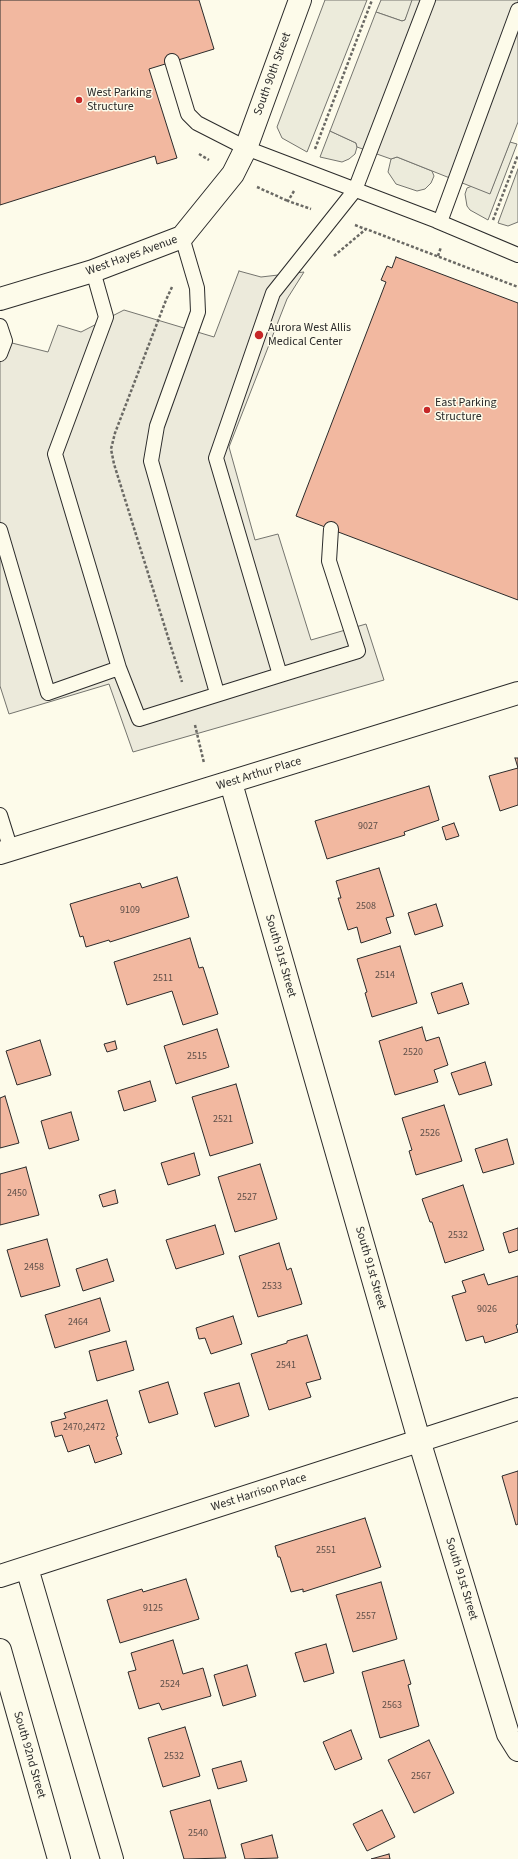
<!DOCTYPE html>
<style>
body{margin:0}
canvas{display:block;background:#fdfbea}
</style>
<canvas width="518" height="1859"></canvas>
<script>
const context = document.querySelector('canvas').getContext('2d');
context.lineJoin = 'round';
function paint(path, color) { context.fillStyle = color; context.fill(path, 'evenodd'); }
const toPath = rows => new Path2D(rows.map(r => 'M' + r).join(''));
function strokePath(path, color, width, dash) { context.strokeStyle = color; context.lineWidth = width; context.lineCap = dash ? 'butt' : 'round'; context.setLineDash(dash || []); context.stroke(path); }
function drawText(font, color, halo, rows, align = 'center') {
  context.font = font + ' "Source Sans 3",sans-serif'; context.lineWidth = 3; context.setLineDash([]); context.textBaseline = 'middle'; context.strokeStyle = halo; context.fillStyle = color; for (const [text, x, y, turn = 0] of rows) {
    context.save(); context.translate(x, y); context.rotate((+turn || 0) * Math.PI / 180); context.textAlign = isNaN(turn) ? turn : align; if (halo) context.strokeText(text, 0, 0); context.fillText(text, 0, 0); context.restore();
  }
}
const green = toPath([
 [325,0,367,0,307,152,282,138,277,127,325,0],
 [381,0,412,0,413,1,405,20,402,21,376,12,381,0],
 [330,131,356,143,357,147,355,154,349,159,342,162,320,157,330,131],
 [510,142,517,144,488,220,470,210,467,206,465,194,467,188,472,186,490,193,510,142],
 [397,157,432,171,434,176,431,183,425,189,417,191,396,184,388,172,391,159,397,157],
 [518,169,518,222,508,226,498,223,518,169]
]);
const parking = toPath([
 [412,0,518,0,518,122,490,194,397,157,391,159,357,147,356,143,330,131,376,12,402,21,405,20,412,0],
 [239,271,261,277,304,272,287,299,229,447,255,540,278,534,311,640,366,624,384,680,133,752,109,684,9,714,0,686,0,340,48,352,58,325,81,332,124,310,214,337,239,271]
]);
const building = toPath([
 [0,0,199,0,214,49,149,69,177,158,157,164,155,156,0,205,0,0],
 [396,257,518,303,518,600,296,516,386,282,381,280,387,266,392,268,396,257],
 [515,758,518,758,518,805,500,811,489,776,518,768,515,758],
 [429,786,439,820,404,832,405,835,327,859,315,821,429,786],
 [454,823,459,836,446,840,442,827,454,823],
 [379,868,394,916,386,918,391,933,361,943,357,927,348,930,338,898,341,898,336,881,379,868],
 [177,877,189,917,110,942,109,940,86,947,83,936,80,937,70,904,140,883,142,888,177,877],
 [436,904,443,926,415,935,408,913,436,904],
 [190,938,199,968,203,967,218,1014,183,1025,172,991,127,1005,114,962,190,938],
 [400,946,417,1003,372,1017,365,993,367,992,357,959,400,946],
 [462,983,469,1004,438,1014,431,993,462,983],
 [422,1027,426,1041,439,1037,448,1065,434,1070,438,1082,395,1095,379,1041,422,1027],
 [217,1029,229,1067,176,1084,164,1046,217,1029],
 [40,1040,51,1075,17,1085,6,1051,40,1040],
 [115,1041,117,1049,107,1052,104,1044,115,1041],
 [485,1062,492,1085,459,1095,451,1073,485,1062],
 [150,1081,156,1101,124,1111,118,1091,150,1081],
 [236,1084,253,1143,210,1156,192,1097,236,1084],
 [5,1096,19,1143,0,1148,0,1098,5,1096],
 [444,1105,462,1161,416,1175,409,1151,412,1150,402,1118,444,1105],
 [71,1112,79,1140,49,1149,41,1121,71,1112],
 [507,1139,514,1164,483,1173,475,1149,507,1139],
 [194,1153,200,1175,168,1185,161,1163,194,1153],
 [260,1164,277,1219,235,1232,218,1177,260,1164],
 [26,1167,39,1215,0,1225,0,1174,26,1167],
 [463,1185,484,1250,445,1263,432,1222,430,1222,422,1199,463,1185],
 [115,1190,118,1203,103,1207,99,1195,115,1190],
 [215,1225,224,1254,176,1269,166,1240,215,1225],
 [518,1228,518,1250,509,1253,503,1233,518,1228],
 [47,1239,60,1286,21,1297,7,1250,47,1239],
 [279,1243,287,1270,291,1268,302,1304,258,1317,239,1256,279,1243],
 [107,1259,114,1281,83,1291,76,1269,107,1259],
 [484,1274,488,1285,518,1276,518,1324,516,1325,518,1332,485,1343,483,1336,466,1341,452,1296,466,1292,462,1281,484,1274],
 [100,1298,110,1331,55,1348,45,1315,100,1298],
 [233,1316,242,1344,211,1354,205,1338,199,1339,196,1328,233,1316],
 [307,1335,321,1379,306,1383,311,1397,269,1410,251,1354,287,1343,287,1341,307,1335],
 [126,1341,134,1370,97,1381,89,1351,126,1341],
 [168,1382,178,1414,149,1423,139,1391,168,1382],
 [239,1383,249,1416,215,1427,204,1393,239,1383],
 [107,1400,118,1436,116,1437,122,1454,95,1463,89,1445,68,1452,62,1435,55,1437,51,1422,66,1418,64,1413,107,1400],
 [518,1471,518,1524,516,1525,502,1476,518,1471],
 [365,1518,381,1567,303,1592,303,1589,291,1592,280,1557,278,1557,275,1546,365,1518],
 [186,1579,199,1619,120,1643,107,1600,142,1589,143,1592,186,1579],
 [381,1582,397,1639,353,1652,336,1595,381,1582],
 [173,1640,183,1674,203,1668,211,1696,162,1710,159,1703,139,1709,128,1672,136,1670,131,1653,173,1640],
 [326,1644,334,1673,304,1682,295,1653,326,1644],
 [404,1660,411,1684,408,1685,419,1726,380,1738,362,1672,404,1660],
 [247,1665,256,1696,223,1706,214,1675,247,1665],
 [185,1727,200,1776,163,1787,148,1738,185,1727],
 [351,1730,362,1759,335,1770,323,1742,351,1730],
 [429,1740,454,1793,414,1813,388,1760,429,1740],
 [241,1761,247,1781,218,1789,212,1769,241,1761],
 [210,1800,226,1858,184,1859,170,1811,210,1800],
 [382,1810,395,1837,367,1851,353,1824,382,1810],
 [272,1835,278,1858,245,1859,241,1844,272,1835],
 [389,1854,390,1859,371,1859,389,1854]
]);
const path = toPath([
 [315,149,372,0],
 [199,154,209,160],
 [257,187,288,201],
 [294,191,288,201,311,209],
 [493,220,518,155],
 [355,225,365,229],
 [334,256,366,229,518,287],
 [438,256,441,247],
 [172,287,166,300,115,433,111,449,114,464,182,682],
 [195,725,204,763]
]);
const service = toPath([
 [172,61,188,114,197,123,246,148,440,222,518,10],
 [437,221,518,255],
 [182,237,197,288,198,312,157,426,151,461,217,693],
 [93,271,106,317,55,454,119,668],
 [0,326,5,341,0,354],
 [0,530,48,693,119,668,139,719,280,675,216,458,273,293,355,190,428,0],
 [280,675,358,651,329,561,331,529],
 [0,815,11,850]
]);
const minor = toPath([
 [0,299,93,271,182,237,233,174,246,148,300,0],
 [231,783,419,1440,508,1734,518,1750],
 [0,853,518,693],
 [27,1568,112,1859],
 [0,1576,518,1409]
]);
const tertiary = toPath([
 [0,1650,59,1859]
]);
const markers = [
 [79,100,4,"#c62828"],
 [259,335,5,"#c62828"],
 [427,410,4,"#c62828"]
];
const numberNames = [
 ["9027",368,827],
 ["2508",366,907],
 ["9109",130,911],
 ["2514",385,976],
 ["2511",163,979],
 ["2520",413,1053],
 ["2515",197,1057],
 ["2521",223,1120],
 ["2526",430,1134],
 ["2450",17,1194],
 ["2527",247,1198],
 ["2532",458,1236],
 ["2458",34,1268],
 ["2533",272,1287],
 ["9026",487,1310],
 ["2464",78,1323],
 ["2541",286,1366],
 ["2470,2472",84,1428],
 ["2551",326,1551],
 ["9125",153,1609],
 ["2557",366,1617],
 ["2524",170,1685],
 ["2563",392,1706],
 ["2532",174,1757],
 ["2567",421,1777],
 ["2540",198,1834]
];
const streetNames = [
 ["South 90th Street",273,74,-70],
 ["West Hayes Avenue",132,256,-20],
 ["West Arthur Place",259,774,-17],
 ["South 91st Street",280,956,74],
 ["South 91st Street",370,1268,74],
 ["West Harrison Place",259,1493,-18],
 ["South 91st Street",461,1579,73],
 ["South 92nd Street",29,1755,74]
];
const poiNames = [
 ["West Parking",87,93],
 ["Structure",87,107],
 ["Aurora West Allis",268,328],
 ["Medical Center",268,342],
 ["East Parking",435,403],
 ["Structure",435,417]
];
paint(green, '#ecebdb');
strokePath(green, '#74746e', 1);
paint(parking, '#eceadb');
strokePath(parking, '#74746e', 1);
paint(building, '#f2b8a0');
strokePath(building, '#2b2b2b', 1);
strokePath(service, '#2b2b2b', 16);
strokePath(minor, '#2b2b2b', 24);
strokePath(tertiary, '#2b2b2b', 24);
strokePath(path, '#6a6964', 2.5, [3, 2]);
strokePath(service, '#fdfbea', 14);
strokePath(minor, '#fdfbea', 22);
strokePath(tertiary, '#fdfbea', 22);
for (const [x, y, r, color] of markers) { const dot = new Path2D(); dot.arc(x, y, r, 0, 2 * Math.PI); context.fillStyle = color; context.fill(dot); strokePath(dot, '#fdfbea', 1.5); }
drawText('10px', '#5d4e48', null, numberNames);
drawText('12px', '#2b2b2b', '#fdfbea', streetNames);
drawText('12px', '#2b2b2b', '#fdfbea', poiNames, 'left');
</script>
